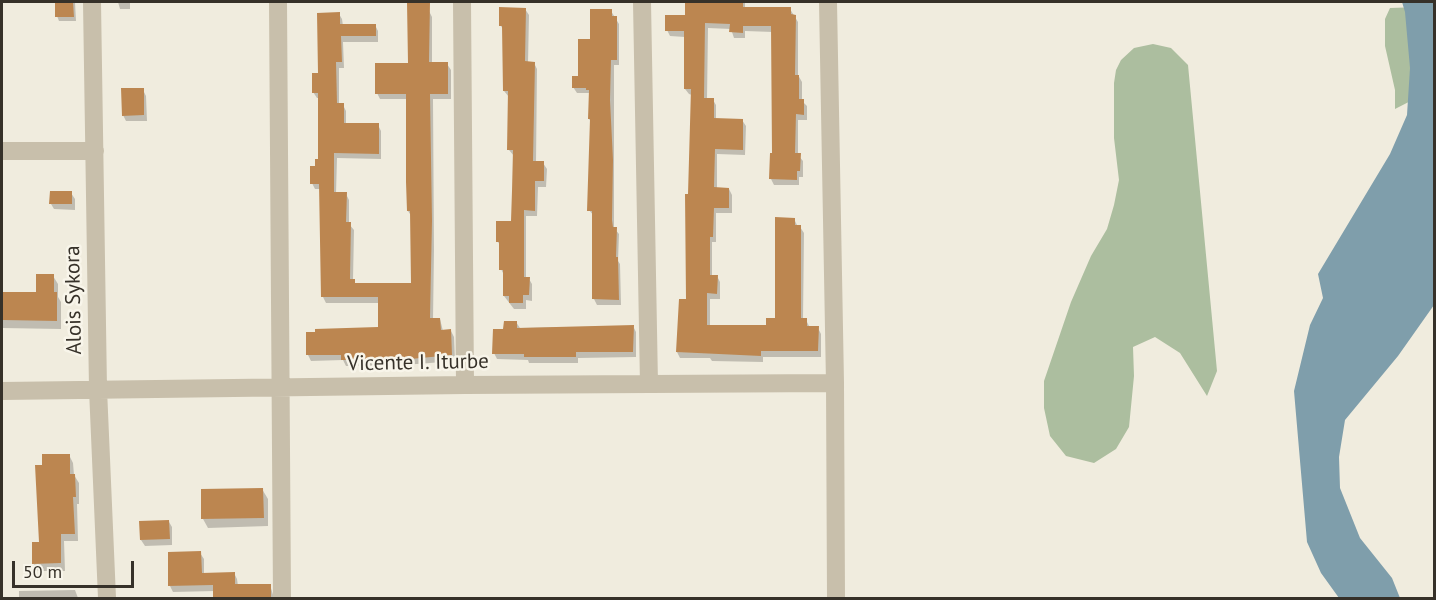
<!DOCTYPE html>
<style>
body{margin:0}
#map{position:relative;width:1436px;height:600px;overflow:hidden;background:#f0ecde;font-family:"PT Sans",sans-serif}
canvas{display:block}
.frame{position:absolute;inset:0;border:3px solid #363129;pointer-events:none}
.scale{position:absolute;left:12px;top:561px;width:122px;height:27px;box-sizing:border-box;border:3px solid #363129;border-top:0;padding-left:8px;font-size:18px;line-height:21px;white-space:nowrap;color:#363129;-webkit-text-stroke:4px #f8f5ea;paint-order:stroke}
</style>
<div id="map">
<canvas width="1436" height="600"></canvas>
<div class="frame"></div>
<div class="scale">50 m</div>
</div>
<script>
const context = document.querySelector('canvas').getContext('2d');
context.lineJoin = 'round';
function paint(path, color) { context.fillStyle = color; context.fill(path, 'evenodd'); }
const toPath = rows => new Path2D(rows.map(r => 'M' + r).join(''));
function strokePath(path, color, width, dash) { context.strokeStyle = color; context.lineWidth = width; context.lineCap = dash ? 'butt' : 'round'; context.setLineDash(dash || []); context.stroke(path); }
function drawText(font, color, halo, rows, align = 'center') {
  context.font = font + ' "PT Sans",sans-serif'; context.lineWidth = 5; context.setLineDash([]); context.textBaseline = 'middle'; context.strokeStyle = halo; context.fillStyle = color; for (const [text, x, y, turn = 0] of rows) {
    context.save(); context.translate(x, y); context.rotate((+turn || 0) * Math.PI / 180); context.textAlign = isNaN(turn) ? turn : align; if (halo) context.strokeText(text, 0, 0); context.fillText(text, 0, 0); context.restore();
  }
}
const green = toPath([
 [1420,7,1434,89,1395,109,1395,90,1385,46,1385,19,1390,8],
 [1153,44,1171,48,1188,65,1217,371,1207,396,1180,353,1155,337,1133,347,1134,376,1129,427,1116,449,1094,463,1066,456,1050,436,1044,408,1044,381,1071,302,1091,256,1107,229,1114,205,1119,180,1114,138,1114,83,1116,70,1121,60,1134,48]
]);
const water = toPath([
 [1402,2,1434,2,1434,305,1398,356,1345,420,1339,457,1340,488,1360,538,1392,578,1400,598,1339,598,1321,573,1307,542,1294,391,1310,325,1323,298,1318,274,1390,154,1407,115,1410,68,1405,12]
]);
const shadow = toPath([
 [57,2,75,2,76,21,59,21,57,16],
 [118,2,130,2,130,9,120,9],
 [726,2,745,2,745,8,790,9,798,22,798,75,802,82,802,101,807,106,807,120,798,120,798,155,803,161,803,177,799,177,799,185,774,185,771,179,774,155,773,32,745,31,745,38,734,38,731,29,708,28,707,99,713,100,716,105,716,120,742,120,746,126,745,155,717,154,717,189,729,189,732,195,732,213,716,213,716,242,712,242,712,276,717,276,720,282,720,299,710,299,710,327,768,326,777,319,794,219,798,227,800,227,804,233,803,320,806,320,810,328,818,328,821,334,821,357,763,357,763,362,712,361,710,358,680,358,677,352,680,301,687,301,692,95,689,94,685,89,685,37,670,36,667,30,686,16],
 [501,9,525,9,529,15,528,63,534,63,537,69,536,163,543,163,547,169,546,187,538,187,537,216,526,216,526,279,529,279,532,284,532,301,526,300,526,309,514,309,504,296,504,275,501,269,501,247,498,242,512,223,514,156,509,150,509,97,504,91,504,31,501,26],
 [429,11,432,17,432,64,447,64,451,70,451,99,433,99,434,250,433,320,440,319,443,331,451,331,454,337,455,361,404,365,346,366,343,360,311,361,308,355,379,328,379,303,326,303,323,297,321,189,315,189,312,183,320,160,320,98,317,98,313,92,339,14,342,19,343,26,375,25,378,31,378,42,343,42,344,68,339,68,339,105,343,105,346,111,346,124,378,125,381,131,381,159,337,158,336,194,346,194,349,200,349,224,354,230,353,280,356,285,412,285,412,217,408,211,407,99,380,99,377,93,409,64],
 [611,11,619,24,619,65,614,65,614,228,619,234,618,261,620,264,621,305,597,305,594,299,594,216,589,210,592,123,589,119,590,93,577,93,573,87,579,77,591,41],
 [143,90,146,96,147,121,126,121,123,115],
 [71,193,75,199,75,210,54,209,51,204],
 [53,276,58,284,58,297,61,302,61,329,2,328,2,294,37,294],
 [516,322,520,328,633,326,636,332,636,357,578,358,578,363,529,363,528,360,497,359,494,353,505,330],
 [69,455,73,463,74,475,79,483,79,504,77,504,78,541,64,541,65,571,38,571,34,564,41,543,44,466],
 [262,489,268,499,268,526,208,528,203,519],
 [169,522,172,527,172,545,145,546,141,540],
 [200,553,204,559,204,574,234,573,237,579,238,586,270,585,274,598,215,598,215,591,173,592,170,586],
 [75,590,78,598,19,598,19,591]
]);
const building = toPath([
 [55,2,73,2,74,17,55,17],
 [407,2,430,2,429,62,448,62,448,94,430,94,432,221,430,318,440,318,441,330,451,329,452,355,400,360,341,360,341,355,306,355,306,332,315,332,315,329,378,327,378,297,321,297,319,184,310,184,310,166,315,166,315,159,318,159,318,93,312,93,312,73,318,73,317,13,340,12,340,24,376,24,376,36,341,36,342,62,336,62,337,103,344,103,344,123,379,123,379,154,334,153,334,192,347,192,346,222,351,222,350,279,355,279,355,283,411,283,410,211,407,211,406,182,406,94,375,94,375,63,408,63],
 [685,2,743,3,743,7,791,7,791,14,796,15,795,75,799,75,799,99,804,99,804,115,796,114,795,153,801,153,800,171,797,171,797,180,769,179,770,153,772,153,771,26,743,26,743,33,729,32,730,24,705,23,704,98,714,98,714,118,743,119,743,150,715,149,714,187,729,188,729,208,714,208,713,237,710,237,710,275,718,275,717,294,707,293,707,325,766,325,766,318,775,318,775,217,795,218,795,225,801,225,801,318,807,318,807,326,819,326,818,351,761,351,761,356,676,352,679,299,686,299,685,194,688,194,691,89,684,89,684,31,665,31,665,15,685,15],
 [499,7,526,8,525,61,535,62,533,161,544,161,544,181,535,181,535,211,524,210,524,277,530,277,529,295,523,295,523,303,509,303,509,296,503,296,503,270,499,270,499,242,496,242,496,221,511,221,512,191,513,150,507,150,508,91,503,91,502,26,499,26],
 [590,9,612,9,612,16,617,16,617,60,611,60,610,100,613,160,612,220,613,227,617,227,616,257,618,257,619,300,592,299,592,211,587,211,590,119,588,119,589,90,586,90,586,88,572,88,572,76,578,76,578,39,590,39],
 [121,88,144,88,144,115,122,116],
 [50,191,72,191,72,204,49,204],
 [36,274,54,274,54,292,57,292,57,321,2,320,2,292,36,292],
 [504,321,517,321,517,328,634,325,633,352,576,352,576,357,524,357,524,354,492,354,493,329,503,329],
 [42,454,70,454,70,474,75,474,76,497,73,497,75,534,61,534,61,563,32,564,32,542,39,542,35,465,42,465],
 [263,488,264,518,201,519,201,489],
 [169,520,170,539,140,540,139,521],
 [201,551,202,573,235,572,235,584,271,584,271,598,213,598,213,585,168,586,168,552]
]);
const minor = toPath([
 [92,2,98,389,107,598],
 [278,2,282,598],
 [462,2,465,385],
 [642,2,649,384],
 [828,2,835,383,836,598],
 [2,151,95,151],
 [2,391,465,385,835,383]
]);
const streetNames = [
 ["Alois Sykora",74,300,-91],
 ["Vicente I. Iturbe",418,363,-1]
];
paint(green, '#acbe9f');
paint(water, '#7f9eab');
paint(shadow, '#0003');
paint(building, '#bc8650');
strokePath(minor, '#c8bfab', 18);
drawText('21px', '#363129', '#f8f5ea', streetNames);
</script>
